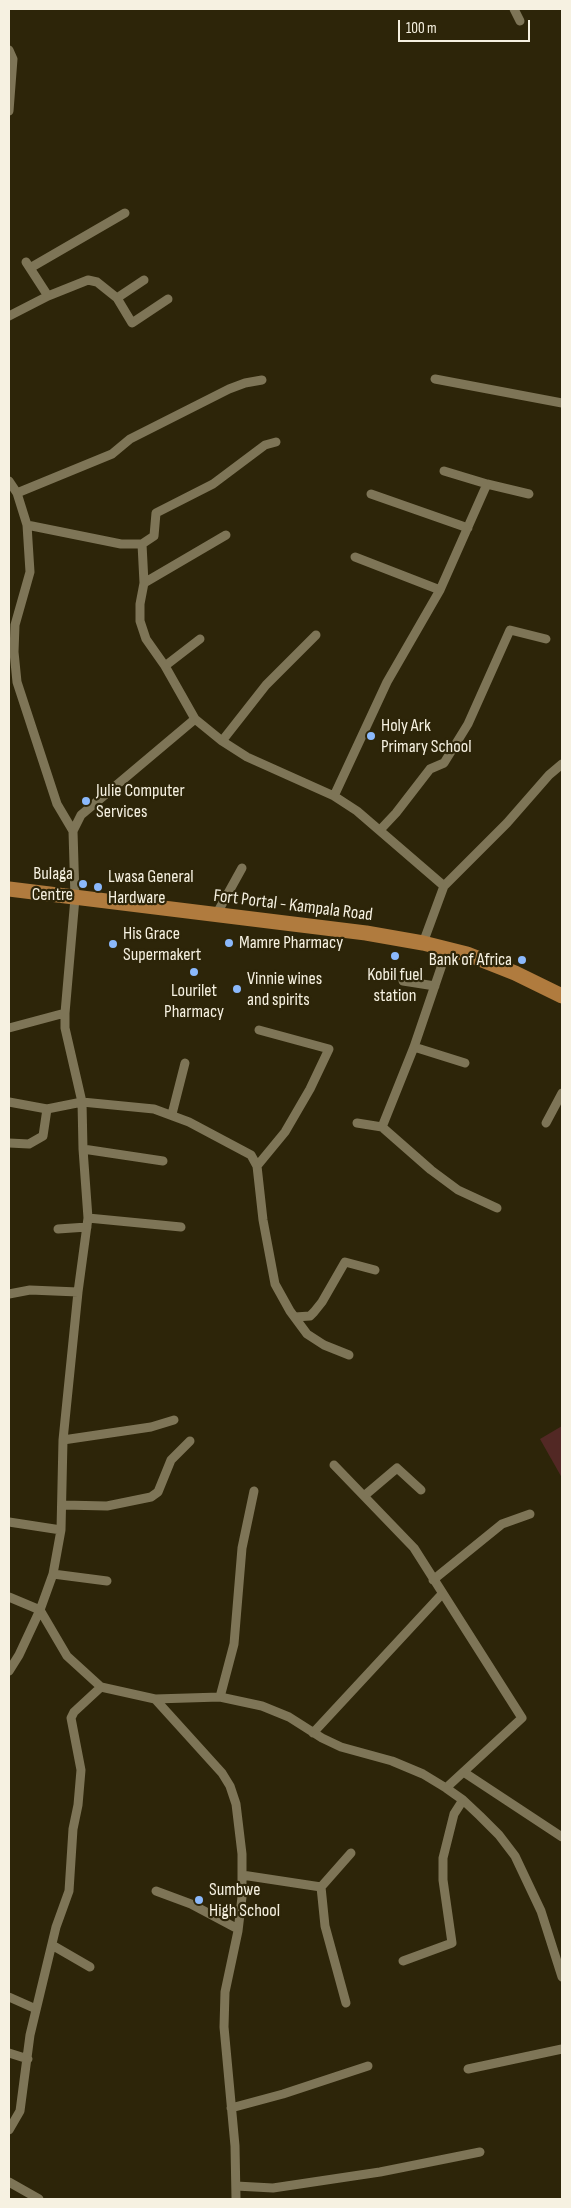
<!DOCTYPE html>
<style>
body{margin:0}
#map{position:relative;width:571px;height:2208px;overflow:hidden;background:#2d2509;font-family:"Sofia Sans Condensed",sans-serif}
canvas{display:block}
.frame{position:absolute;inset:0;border:10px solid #f6f1e1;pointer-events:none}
.scale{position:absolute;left:398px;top:20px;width:132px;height:22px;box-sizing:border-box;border:2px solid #f6f1e1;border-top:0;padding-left:6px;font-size:15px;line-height:18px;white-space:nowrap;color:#f6f1e1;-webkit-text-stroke:4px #2d2509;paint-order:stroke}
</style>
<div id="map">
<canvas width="571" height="2208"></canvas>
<div class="frame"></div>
<div class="scale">100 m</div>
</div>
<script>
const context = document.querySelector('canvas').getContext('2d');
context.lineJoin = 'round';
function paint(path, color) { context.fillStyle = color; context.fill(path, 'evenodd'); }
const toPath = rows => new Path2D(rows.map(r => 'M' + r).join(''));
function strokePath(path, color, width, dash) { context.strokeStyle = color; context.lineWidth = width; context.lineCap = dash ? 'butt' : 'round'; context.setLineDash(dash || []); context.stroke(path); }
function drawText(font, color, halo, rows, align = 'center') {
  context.font = font + ' "Sofia Sans Condensed",sans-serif'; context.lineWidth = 4.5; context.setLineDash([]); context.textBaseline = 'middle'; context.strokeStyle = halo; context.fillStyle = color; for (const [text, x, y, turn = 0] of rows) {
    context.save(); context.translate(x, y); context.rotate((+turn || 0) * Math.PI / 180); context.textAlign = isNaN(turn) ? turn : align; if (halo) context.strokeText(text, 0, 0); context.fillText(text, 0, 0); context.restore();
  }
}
const green = toPath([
 [562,1426,562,1478,540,1439]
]);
const street = toPath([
 [514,9,520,21],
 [9,50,13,59,9,111],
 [26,262,48,296],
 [30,268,125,213],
 [117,298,144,280],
 [9,316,48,296,88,280,97,282,117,298,132,323,168,299],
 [435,379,562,403],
 [444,471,487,484,529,494],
 [9,481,17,493,27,525,30,572,15,625,14,652,17,682,57,804,73,831,75,898,65,1013,65,1028,82,1102,83,1149,88,1218,78,1292,63,1440,61,1530,53,1574,40,1610,19,1655,9,1671],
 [17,493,112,454,130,439,229,389,245,383,262,380],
 [371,494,468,528],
 [27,525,121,544,142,544,154,536,156,513,213,484,265,445,276,442],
 [142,544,144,583,140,604,140,621,146,639,165,666,195,719,222,741,247,757,334,796,357,811,444,886,423,943],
 [355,557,440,590],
 [144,583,226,535],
 [165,666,200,639],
 [222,741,266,685,316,635],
 [334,796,387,682,440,590,487,484],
 [380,830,396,813,430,769,444,763,468,724,510,630,546,639],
 [73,831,81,815,195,719],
 [444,886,507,823,549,775,562,764],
 [216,915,242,868],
 [403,981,435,986],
 [9,1028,65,1013],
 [414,1047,465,1063],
 [9,1102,47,1109,82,1102,154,1109,189,1122,251,1155,257,1166,263,1220,275,1284,290,1311,307,1334,324,1345,349,1355],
 [172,1114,185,1063],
 [357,1123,382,1127,431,1170,458,1190,497,1208],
 [546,1123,562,1093],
 [382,1127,414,1047,447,950],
 [9,1143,29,1144,43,1136,47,1109],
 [83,1149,163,1161],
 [257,1166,285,1132,310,1089,329,1049,259,1030],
 [88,1218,181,1227],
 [58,1229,87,1227],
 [9,1294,30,1290,78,1292],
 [295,1317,310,1316,314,1312,322,1302,345,1262,375,1270],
 [63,1440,151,1427,174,1420],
 [334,1465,414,1548,522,1718,446,1788],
 [364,1496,397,1468,421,1490],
 [63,1505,107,1506,151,1497,158,1492,171,1460,190,1441],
 [9,1522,61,1530],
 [53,1574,107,1581],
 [433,1580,502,1524,530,1514],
 [9,1597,40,1610,67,1656,101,1687,155,1699,220,1697,262,1706,289,1717,322,1738,341,1747,392,1761,423,1774,446,1788,463,1800,480,1816,499,1835,515,1856,541,1911,562,1977],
 [220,1697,234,1644,242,1548,254,1491],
 [155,1699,222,1773,230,1786,236,1804,242,1854,242,1897,238,1931,225,1992,224,2027,235,2146,236,2199],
 [313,1733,442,1594],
 [465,1773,562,1837],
 [242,1875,321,1887,325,1926,346,2003],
 [321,1887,351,1853],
 [156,1891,191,1904,238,1929],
 [52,1945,90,1967],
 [403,1961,452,1943,443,1880,443,1858,454,1814,463,1800],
 [9,1997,36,2009],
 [9,2053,28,2059],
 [468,2069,562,2049],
 [231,2108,283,2094,368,2066],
 [9,2130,20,2111,30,2035,56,1927,69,1891,73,1829,78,1805,81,1770,71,1718,74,1712,101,1687],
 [9,2182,39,2199],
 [236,2186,273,2188,380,2172,480,2152]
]);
const primary = toPath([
 [9,889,366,933,423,943,467,954,515,973,562,996]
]);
const markers = [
 [371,736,5,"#8bb9fc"],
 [86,801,5,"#8bb9fc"],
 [83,884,5,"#8bb9fc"],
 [98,887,5,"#8bb9fc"],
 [229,943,5,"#8bb9fc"],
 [113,944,5,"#8bb9fc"],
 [395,956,5,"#8bb9fc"],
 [522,960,5,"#8bb9fc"],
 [194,972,5,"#8bb9fc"],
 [237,989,5,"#8bb9fc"],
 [199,1900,5,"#8bb9fc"]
];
const poiNames = [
 ["Holy Ark",381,726],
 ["Primary School",381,747],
 ["Julie Computer",96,791],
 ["Services",96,812],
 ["Bulaga",73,874,"right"],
 ["Centre",73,895,"right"],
 ["Lwasa General",108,877],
 ["Hardware",108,898],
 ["His Grace",123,934],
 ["Supermakert",123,955],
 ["Mamre Pharmacy",239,943],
 ["Bank of Africa",512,960,"right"],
 ["Kobil fuel",395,975,"center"],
 ["station",395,996,"center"],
 ["Vinnie wines",247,979],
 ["and spirits",247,1000],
 ["Lourilet",194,991,"center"],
 ["Pharmacy",194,1012,"center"],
 ["Sumbwe",209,1890],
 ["High School",209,1911]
];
const streetNames = [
 ["Fort Portal - Kampala Road",293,906,7]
];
paint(green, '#522824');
strokePath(street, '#7e7557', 9);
strokePath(primary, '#b07b3e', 15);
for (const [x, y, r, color] of markers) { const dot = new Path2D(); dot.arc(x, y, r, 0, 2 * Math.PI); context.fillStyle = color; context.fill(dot); strokePath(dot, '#2d2509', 2); }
drawText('18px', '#f6f1e1', '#2d2509', poiNames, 'left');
drawText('18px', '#f6f1e1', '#2d2509', streetNames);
</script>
